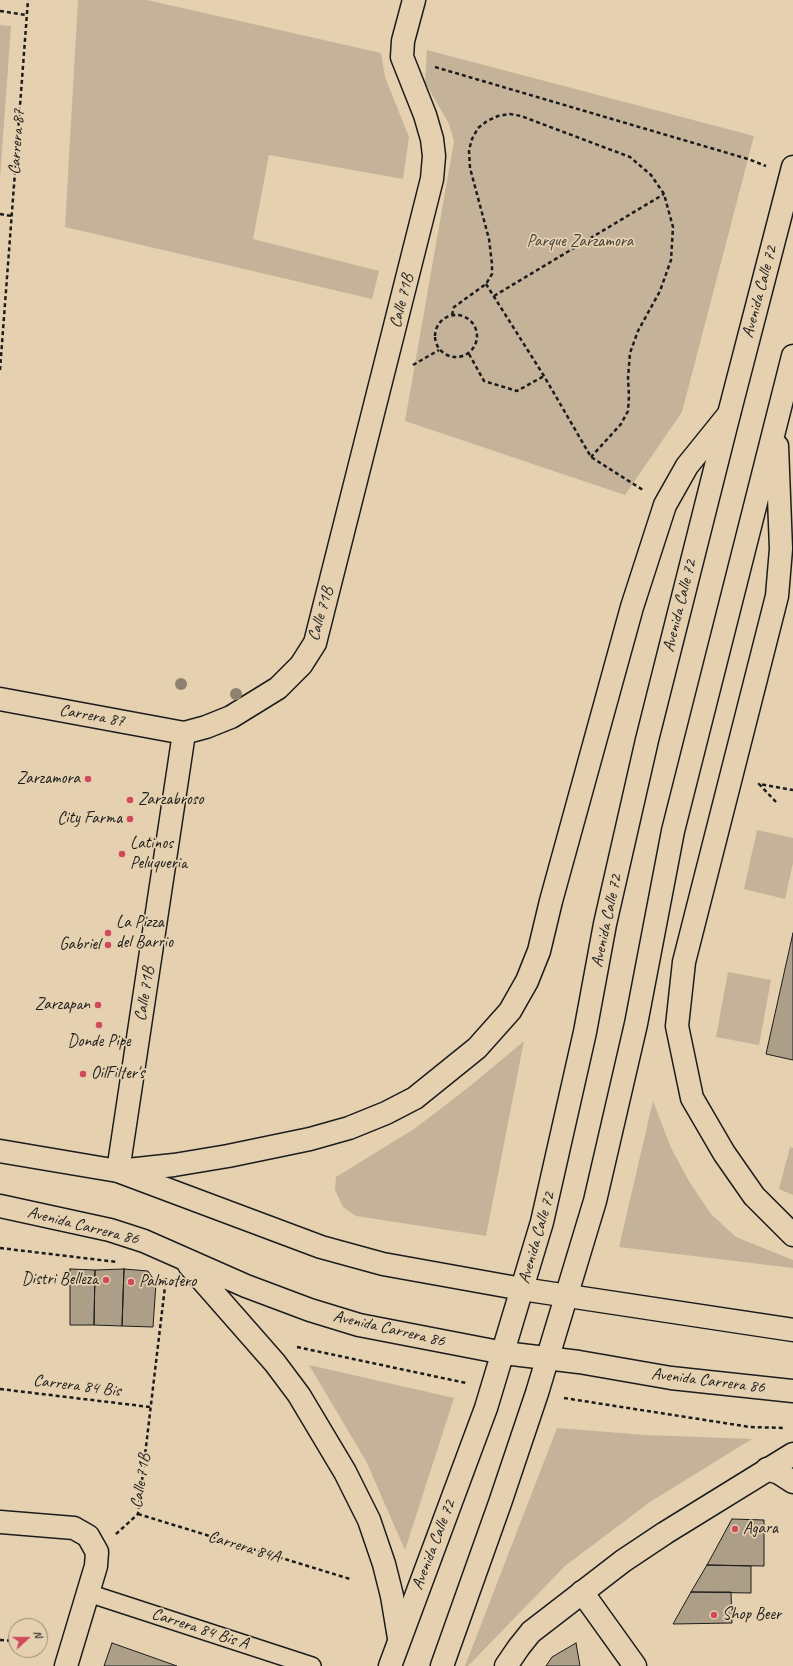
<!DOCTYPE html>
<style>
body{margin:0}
#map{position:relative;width:793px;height:1666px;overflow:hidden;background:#e5d1b0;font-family:Caveat,sans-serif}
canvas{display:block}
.north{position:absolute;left:8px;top:1618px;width:40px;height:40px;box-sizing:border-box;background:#e5d1b0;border:1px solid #958975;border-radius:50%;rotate:69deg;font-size:11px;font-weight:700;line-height:16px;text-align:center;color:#1c1c1c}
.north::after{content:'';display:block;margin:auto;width:14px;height:18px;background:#d1495b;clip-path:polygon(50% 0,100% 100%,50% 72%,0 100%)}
</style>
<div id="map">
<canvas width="793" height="1666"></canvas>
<div class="north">N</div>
</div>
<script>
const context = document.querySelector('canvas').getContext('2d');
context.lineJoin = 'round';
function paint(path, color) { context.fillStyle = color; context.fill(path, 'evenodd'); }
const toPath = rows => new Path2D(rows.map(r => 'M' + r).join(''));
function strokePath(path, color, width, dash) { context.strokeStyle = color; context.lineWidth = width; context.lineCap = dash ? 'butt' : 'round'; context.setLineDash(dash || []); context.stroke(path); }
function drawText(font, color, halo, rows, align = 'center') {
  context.font = font + ' Caveat,sans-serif'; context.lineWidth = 3.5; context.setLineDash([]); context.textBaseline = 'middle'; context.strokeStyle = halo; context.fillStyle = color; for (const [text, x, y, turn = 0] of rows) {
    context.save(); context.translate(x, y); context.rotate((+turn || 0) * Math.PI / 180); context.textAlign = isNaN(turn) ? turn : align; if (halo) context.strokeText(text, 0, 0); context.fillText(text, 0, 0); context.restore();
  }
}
const green = toPath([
 [78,0,147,0,381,53,385,77,409,137,403,179,269,155,253,239,379,271,372,299,65,227],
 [0,25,11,26,0,178],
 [427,50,754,136,682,412,625,495,405,421,454,141,449,124,425,82],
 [757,830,793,838,793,863,785,899,744,889],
 [728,972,771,980,759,1045,716,1037],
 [524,1041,486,1236,356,1216,343,1207,335,1190,336,1177,414,1129,469,1087],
 [653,1101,671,1148,690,1183,711,1214,736,1237,793,1260,793,1268,619,1247],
 [790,1147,793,1148,793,1195,779,1189],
 [309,1365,454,1398,405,1550,366,1461],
 [557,1428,646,1435,752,1439,650,1502,565,1566,468,1666,465,1666]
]);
const building = toPath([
 [793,933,793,1060,766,1054,793,933],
 [70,1269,95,1270,94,1325,70,1325,70,1269],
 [124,1269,148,1271,156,1283,153,1327,122,1326,124,1269],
 [124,1269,122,1326,94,1325,95,1270,124,1269],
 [732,1519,764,1520,764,1566,707,1565,732,1519],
 [707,1565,751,1566,751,1593,691,1592,707,1565],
 [691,1592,731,1592,732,1623,673,1624,691,1592],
 [112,1643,177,1666,104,1666,112,1643],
 [576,1643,580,1666,546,1666,552,1657,576,1643]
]);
const path = toPath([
 [0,11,26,15],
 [435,67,748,159,766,166],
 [0,214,12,216],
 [486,284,544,376,591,457,643,490],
 [494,296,664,194],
 '435 336a21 21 0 1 1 42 0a21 21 0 1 1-42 0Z',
 [452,315,454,307,486,284,492,274,492,264,489,239,470,168,469,150,472,139,478,128,487,121,498,116,510,114,521,116,630,157,651,175,664,194,673,227,671,260,660,291,638,331,630,353,628,378,629,396,628,411,621,424,591,457],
 [469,354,484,381,517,391,544,376],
 [413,365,439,350],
 [0,370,28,0],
 [776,802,759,784,793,790],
 [0,1248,117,1262],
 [297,1347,466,1383],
 [0,1389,150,1407],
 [564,1398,750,1427,785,1428],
 [138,1514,350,1579],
 [116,1534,138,1514,166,1278],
 [0,1640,16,1641]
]);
const lane = toPath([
 [88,1593,312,1666]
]);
const street = toPath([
 [0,699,184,733,206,727,231,717,278,688,301,665,315,643,432,179,434,156,432,139,425,115,402,57,403,41,414,0],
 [118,1171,184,733],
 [767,1469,779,1473,793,1482],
 [0,1522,74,1528,88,1536,97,1552,96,1566,66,1666],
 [582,1592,635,1666]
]);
const secondary = toPath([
 [777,446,781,549,777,596,684,962,677,1026,692,1098,724,1153,754,1196,793,1235],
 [390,1666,486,1408,542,1222,585,1032,605,924,647,740,729,414,793,167],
 [442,1666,500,1503,537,1393,595,1201,636,1024,673,831,793,356]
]);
const primary = toPath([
 [0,1151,118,1171,321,1247,383,1264,522,1289,793,1330],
 [118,1171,174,1165,228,1156,310,1139,349,1128,386,1113,415,1098,477,1048,510,1011,527,981,539,951,551,901,632,607,665,505,687,466,729,414],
 [0,1206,110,1230,144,1241,246,1286,310,1310,359,1325,504,1353,579,1362,671,1378,793,1391],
 [189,1265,275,1363,299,1395,345,1472,369,1520,384,1564,392,1596,399,1638],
 [506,1666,519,1647,531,1632,623,1561,665,1533,793,1454]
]);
const trees = [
 [181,684],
 [236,694]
];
const markers = [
 [88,779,4,"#d1495b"],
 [130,800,4,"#d1495b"],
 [130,819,4,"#d1495b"],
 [122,854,4,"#d1495b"],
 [108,933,4,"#d1495b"],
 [108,945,4,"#d1495b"],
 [98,1005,4,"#d1495b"],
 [99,1025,4,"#d1495b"],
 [83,1074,4,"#d1495b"],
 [106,1280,4,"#d1495b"],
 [131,1282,4,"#d1495b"],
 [735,1529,4,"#d1495b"],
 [714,1615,4,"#d1495b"]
];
const streetNames = [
 ["Carrera 87",17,142,-86],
 ["Avenida Calle 72",760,292,-75],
 ["Calle 71B",402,301,-76],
 ["Avenida Calle 72",680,606,-76],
 ["Calle 71B",321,614,-74],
 ["Carrera 87",92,716,10],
 ["Avenida Calle 72",607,921,-78],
 ["Calle 71B",145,994,-81],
 ["Avenida Carrera 86",83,1226,14],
 ["Avenida Calle 72",537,1238,-74],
 ["Avenida Carrera 86",389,1329,13],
 ["Avenida Carrera 86",708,1381,7],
 ["Carrera 84 Bis",77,1386,7],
 ["Calle 71B",141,1481,-81],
 ["Avenida Calle 72",434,1545,-69],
 ["Carrera 84A",244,1547,17],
 ["Carrera 84 Bis A",200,1629,18]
];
const parkNames = [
 ["Parque Zarzamora",580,242]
];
const poiNames = [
 ["Zarzamora",80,779,"right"],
 ["Zarzabroso",138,800],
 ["City Farma",122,819,"right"],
 ["Latinos",130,844],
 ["Peluqueria",130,864],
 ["La Pizza",116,923],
 ["del Barrio",116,943],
 ["Gabriel",100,945,"right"],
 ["Zarzapan",90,1005,"right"],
 ["Donde Pipe",99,1042,"center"],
 ["OilFilter's",91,1074],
 ["Distri Belleza",98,1280,"right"],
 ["Palmotero",139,1282],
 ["Agara",743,1529],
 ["Shop Beer",722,1615]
];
paint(green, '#c4b398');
paint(building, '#ad9f87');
strokePath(building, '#1c1c1c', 1);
strokePath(lane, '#1c1c1c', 20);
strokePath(street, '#1c1c1c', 25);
strokePath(secondary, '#1c1c1c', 25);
strokePath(primary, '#1c1c1c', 25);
strokePath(path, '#1c1c1c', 2.5, [4, 3]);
strokePath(lane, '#e5d1b0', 17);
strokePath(street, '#e5d1b0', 22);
strokePath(secondary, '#e5d1b0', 22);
strokePath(primary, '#e5d1b0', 22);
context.fillStyle = '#8e8270';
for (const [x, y] of trees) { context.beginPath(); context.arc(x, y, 6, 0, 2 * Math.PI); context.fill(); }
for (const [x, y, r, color] of markers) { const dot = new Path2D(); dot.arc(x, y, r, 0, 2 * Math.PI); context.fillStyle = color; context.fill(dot); strokePath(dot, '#e5d1b0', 1.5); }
drawText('17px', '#1c1c1c', '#e5d1b0', streetNames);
drawText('17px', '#46423b', '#e5d1b0', parkNames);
drawText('17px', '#1c1c1c', '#e5d1b0', poiNames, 'left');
</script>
